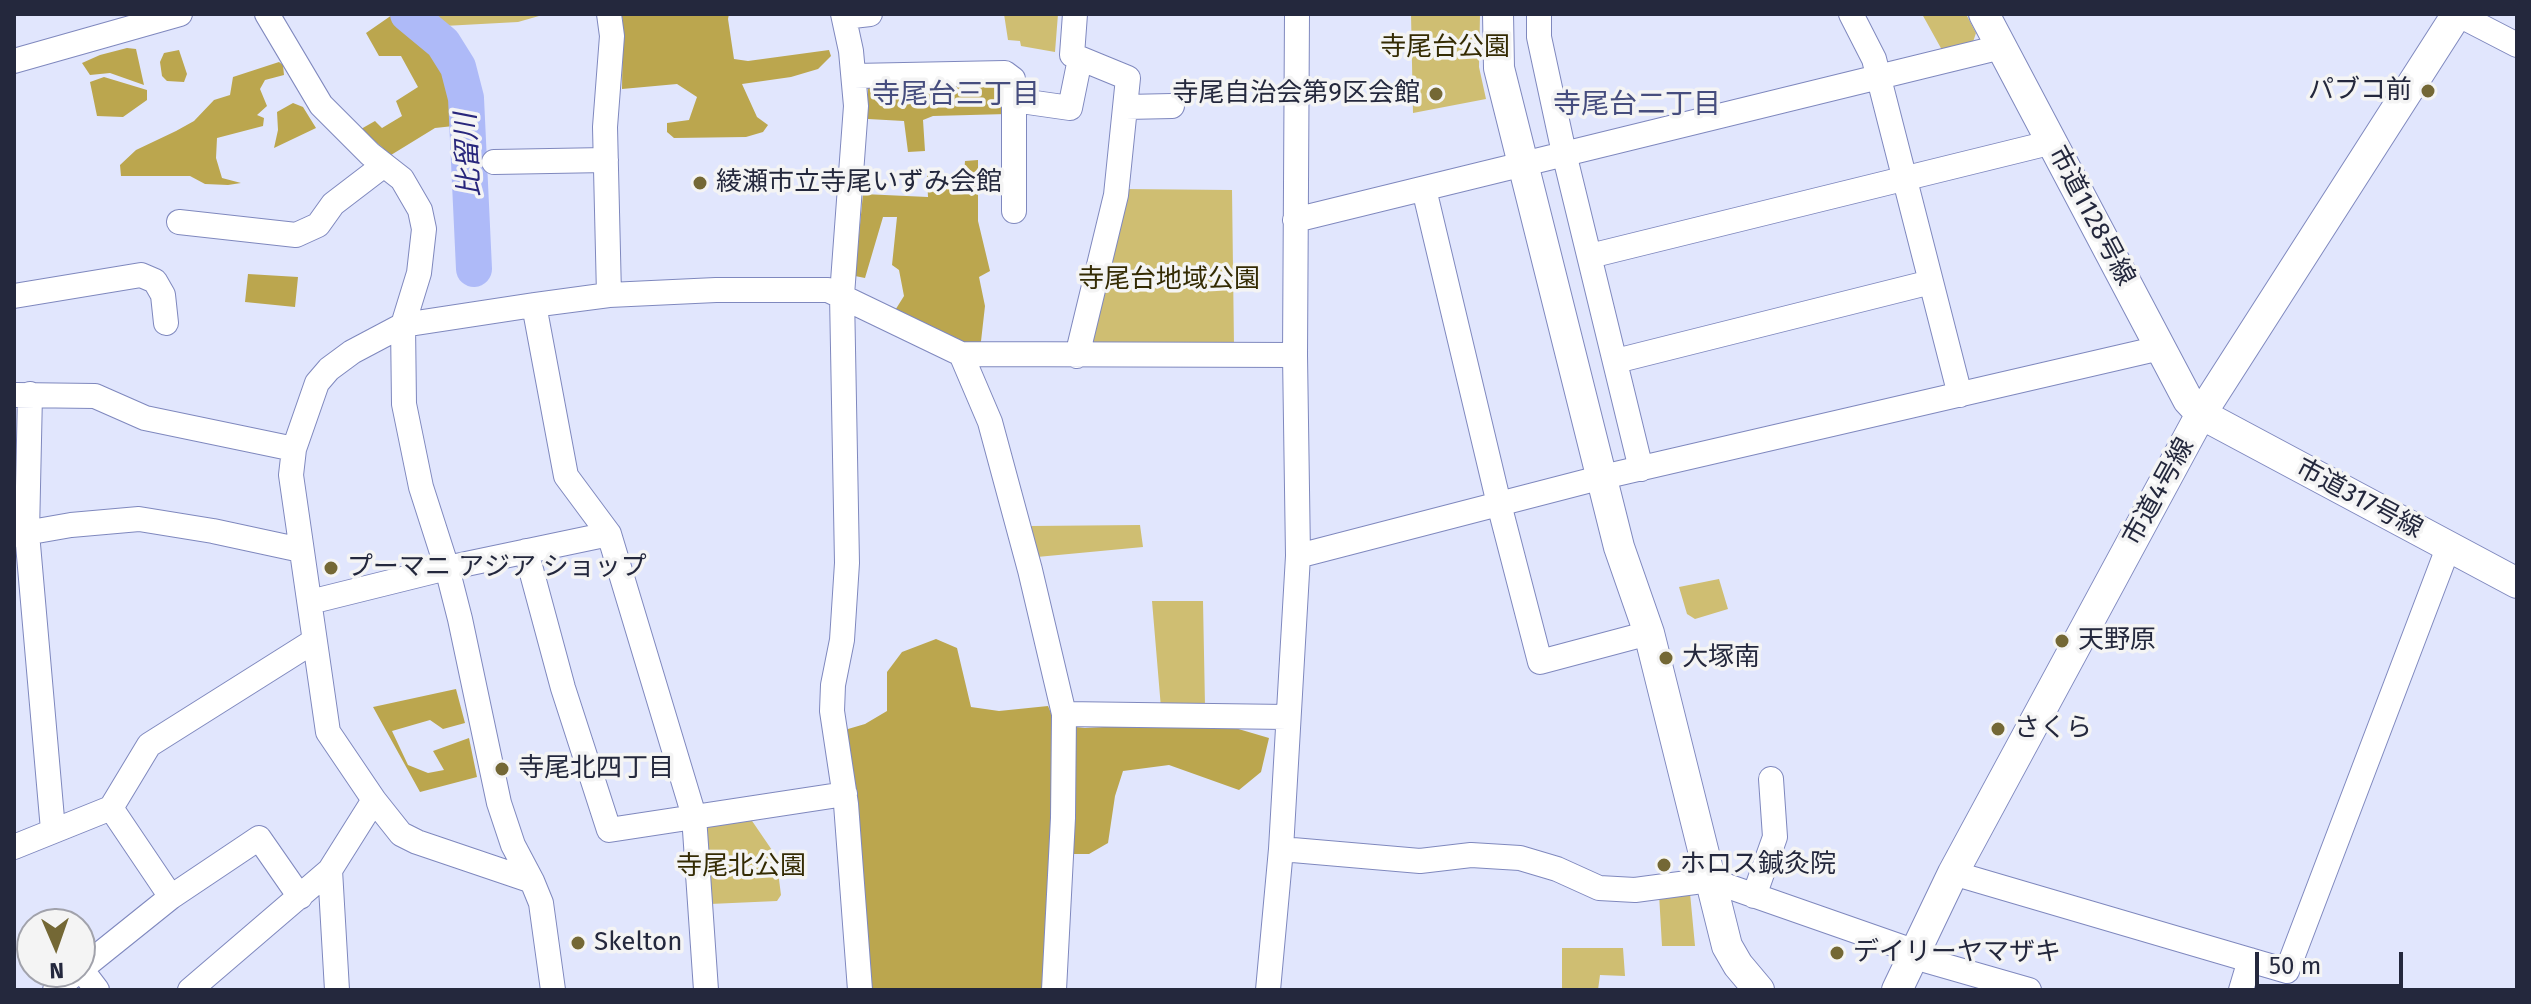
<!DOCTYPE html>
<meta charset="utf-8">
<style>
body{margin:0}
#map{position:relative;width:2531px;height:1004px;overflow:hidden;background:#e1e6fd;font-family:"Fira Sans",sans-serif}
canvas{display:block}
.frame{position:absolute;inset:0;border:16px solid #24283d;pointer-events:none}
.north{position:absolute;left:16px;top:908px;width:80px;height:80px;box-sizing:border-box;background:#f4f4f4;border:2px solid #a1a2ab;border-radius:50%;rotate:178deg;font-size:22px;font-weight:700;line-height:32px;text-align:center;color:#24283d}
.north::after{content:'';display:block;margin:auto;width:28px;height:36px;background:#746835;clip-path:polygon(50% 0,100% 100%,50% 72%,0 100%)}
.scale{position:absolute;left:2255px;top:952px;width:148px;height:36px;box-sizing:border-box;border:4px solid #24283d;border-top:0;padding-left:10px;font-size:24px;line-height:28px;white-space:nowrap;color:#24283d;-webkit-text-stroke:6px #f4f4f4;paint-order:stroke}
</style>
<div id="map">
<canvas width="2531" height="1004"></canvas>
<div class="frame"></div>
<div class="north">N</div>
<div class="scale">50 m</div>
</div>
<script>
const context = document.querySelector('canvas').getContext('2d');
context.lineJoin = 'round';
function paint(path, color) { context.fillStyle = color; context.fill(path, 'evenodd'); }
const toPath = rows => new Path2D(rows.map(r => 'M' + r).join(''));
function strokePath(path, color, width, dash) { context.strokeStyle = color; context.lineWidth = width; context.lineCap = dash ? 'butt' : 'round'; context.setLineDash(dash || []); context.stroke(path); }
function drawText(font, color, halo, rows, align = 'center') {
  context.font = font + ' "Fira Sans","Noto Sans JP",sans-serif'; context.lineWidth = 7; context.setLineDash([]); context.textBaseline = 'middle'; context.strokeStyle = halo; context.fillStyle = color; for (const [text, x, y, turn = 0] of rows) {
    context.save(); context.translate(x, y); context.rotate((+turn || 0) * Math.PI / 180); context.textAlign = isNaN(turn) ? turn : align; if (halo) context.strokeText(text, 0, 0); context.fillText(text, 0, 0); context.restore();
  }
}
const green = toPath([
 [422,14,546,14,518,22,444,26],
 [1004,14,1058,14,1055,52,1021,46,1020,41,1008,40],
 [1411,14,1480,14,1479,67,1486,99,1413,113],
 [1922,14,1966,14,1976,33,1973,42,1942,50],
 [1122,189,1232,190,1234,346,1091,346],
 [1140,525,1143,547,1037,557,1031,526],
 [1719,579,1728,609,1695,619,1687,614,1679,587],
 [1152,601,1203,601,1205,706,1161,708],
 [748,815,776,856,781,895,777,901,710,904,704,831,708,822],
 [1690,893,1695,946,1662,946,1659,894],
 [1562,948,1623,948,1625,976,1600,975,1598,990,1562,990]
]);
const forest = toPath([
 [621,14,729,14,728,19,734,59,748,61,829,50,831,56,818,69,791,77,742,84,757,117,768,125,763,132,746,137,674,138,667,132,667,123,689,120,697,97,677,84,622,89,623,20],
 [392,15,438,44,453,68,463,99,463,125,435,128,391,155,361,129,375,121,382,128,402,116,396,101,418,87,401,56,379,56,366,33],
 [127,48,136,49,144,85,110,73,90,75,82,63,100,55],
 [179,50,187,74,184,82,167,81,162,76,160,62,164,53],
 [279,62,283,65,284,75,265,80,260,89,267,106,257,115,264,118,263,126,217,138,216,158,222,178,241,183,228,185,205,184,190,176,121,176,120,165,136,150,176,131,194,121,214,100,230,95,233,77],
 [104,77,147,90,147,100,123,117,97,116,90,82],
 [988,81,1008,87,1007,114,933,116,923,120,925,151,908,152,904,121,868,119,868,85],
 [293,103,303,107,316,128,274,148,278,130,277,112],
 [978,160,978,221,990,271,979,277,985,306,980,350,894,312,904,296,899,270,892,265,897,217,883,217,865,278,855,276,863,194,928,197,927,175,964,175,965,161],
 [248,274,298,277,295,307,245,302],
 [936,639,957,648,971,707,999,711,1048,706,1056,725,1085,728,1162,724,1235,728,1269,738,1261,772,1239,790,1169,765,1123,771,1115,796,1108,843,1089,854,1053,854,1044,990,872,990,859,840,847,752,848,729,865,724,887,711,887,672,902,652],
 [456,689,465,723,443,729,430,720,392,731,408,765,428,773,444,770,433,751,469,738,477,777,420,792,373,707]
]);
const river = toPath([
 [408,14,443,43,458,67,466,98,474,269]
]);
const minor = toPath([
 [267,14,321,105,370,154,402,179,420,210,424,229,419,273,403,325,404,404,421,487,447,568,460,619,499,803,513,845,532,881,541,903,553,990],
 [843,14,851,51,856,106,842,295,847,563,842,640,833,685,832,711,846,804,860,990],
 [1075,14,1072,55,1128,78,1116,195,1077,356],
 [1539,14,1539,37,1564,153,1641,469],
 [1851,14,1874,59,1960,395],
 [2457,14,2517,45],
 [844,17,870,14],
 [14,61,180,14],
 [854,76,1005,73,1013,79,1014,100,1070,108,1080,59],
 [1014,100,1014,211],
 [1126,107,1172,106],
 [494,162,606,160],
 [1424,189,1499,504,1540,662,1649,633],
 [1295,220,2001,47],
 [179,222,296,235,318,225,333,204,384,165],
 [1590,256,2053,142],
 [609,295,605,127,612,36,609,14],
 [14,296,141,275,155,281,163,295,166,323],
 [534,305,566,476,609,534,694,816,706,990],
 [961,354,990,422,1030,570,1064,714,1063,818,1054,990],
 [1616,361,1931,282],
 [30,394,27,533,53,830],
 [16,395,95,396,145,418,294,449],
 [14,535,71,525,139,519,213,531,301,550],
 [526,551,563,688,609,830,845,794],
 [1298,556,1603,477,2160,348],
 [310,602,447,568,609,534],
 [1064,714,1287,717],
 [111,808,171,897],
 [14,847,111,808,149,745,314,641],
 [1281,849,1420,861,1471,855,1520,858,1557,869,1599,888,1635,890,1710,880,1916,952],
 [330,870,337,990],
 [1953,873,2287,971,2448,548],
 [532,881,417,842,401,834,374,800,328,732,291,475,294,449,317,383,329,369,352,352,403,325,534,305,609,295,716,290,828,290,961,354,1295,355],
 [1754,896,1775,837,1771,779],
 [1914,957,2029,990],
 [81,969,97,990],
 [80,970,171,897,259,838,300,897],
 [55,990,77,972],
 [190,990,330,870,374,800],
 [1268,990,1281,849,1298,556,1295,355,1297,14],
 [2241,990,2250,960]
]);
const tertiary = toPath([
 [1498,14,1499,68,1619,547,1649,633,1727,946,1738,965,1759,990],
 [1984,14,2188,400,2201,414,2517,583],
 [1897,990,1953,873,2201,414,2457,14]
]);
const markers = [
 [2428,91,8,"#746835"],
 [1436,94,8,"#746835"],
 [700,183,8,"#746835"],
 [331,568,8,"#746835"],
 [2062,641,8,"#746835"],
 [1666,658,8,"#746835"],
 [1998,729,8,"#746835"],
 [502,769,8,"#746835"],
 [1664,865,8,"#746835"],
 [578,943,8,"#746835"],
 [1837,953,8,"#746835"]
];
const parkNames = [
 ["寺尾台公園",1445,48],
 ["寺尾台地域公園",1169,280],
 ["寺尾北公園",741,867]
];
const poiNames = [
 ["パブコ前",2412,91,"right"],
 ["寺尾自治会第9区会館",1420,94,"right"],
 ["綾瀬市立寺尾いずみ会館",716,183],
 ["プーマニ アジア ショップ",347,568],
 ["天野原",2078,641],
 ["大塚南",1682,658],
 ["さくら",2014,729],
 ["寺尾北四丁目",518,769],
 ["ホロス鍼灸院",1680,865],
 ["Skelton",594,943],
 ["デイリーヤマザキ",1853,953]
];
const streetNames = [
 ["市道1128号線",2091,216,62],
 ["市道4号線",2159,492,-61],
 ["市道317号線",2359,499,28]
];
const neighbourhoodNames = [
 ["寺尾台三丁目",956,95],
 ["寺尾台二丁目",1637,105]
];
const waterNames = [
 ["比留川",469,155,-93]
];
paint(green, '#cfbe72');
paint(forest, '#bba64e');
strokePath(river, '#aebaf8', 36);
strokePath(minor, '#7f88be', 26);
strokePath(tertiary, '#7f88be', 32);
strokePath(minor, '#fff', 24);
strokePath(tertiary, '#fff', 30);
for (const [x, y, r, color] of markers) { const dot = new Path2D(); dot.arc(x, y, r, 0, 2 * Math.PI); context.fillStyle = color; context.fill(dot); strokePath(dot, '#f4f4f4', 3); }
drawText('26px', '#342b03', '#f4f4f4', parkNames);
drawText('26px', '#24283d', '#f4f4f4', poiNames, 'left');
drawText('26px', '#24283d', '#f4f4f4', streetNames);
drawText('28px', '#464d7e', '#f4f4f4', neighbourhoodNames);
drawText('italic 28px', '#28267c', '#f4f4f4', waterNames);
</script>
